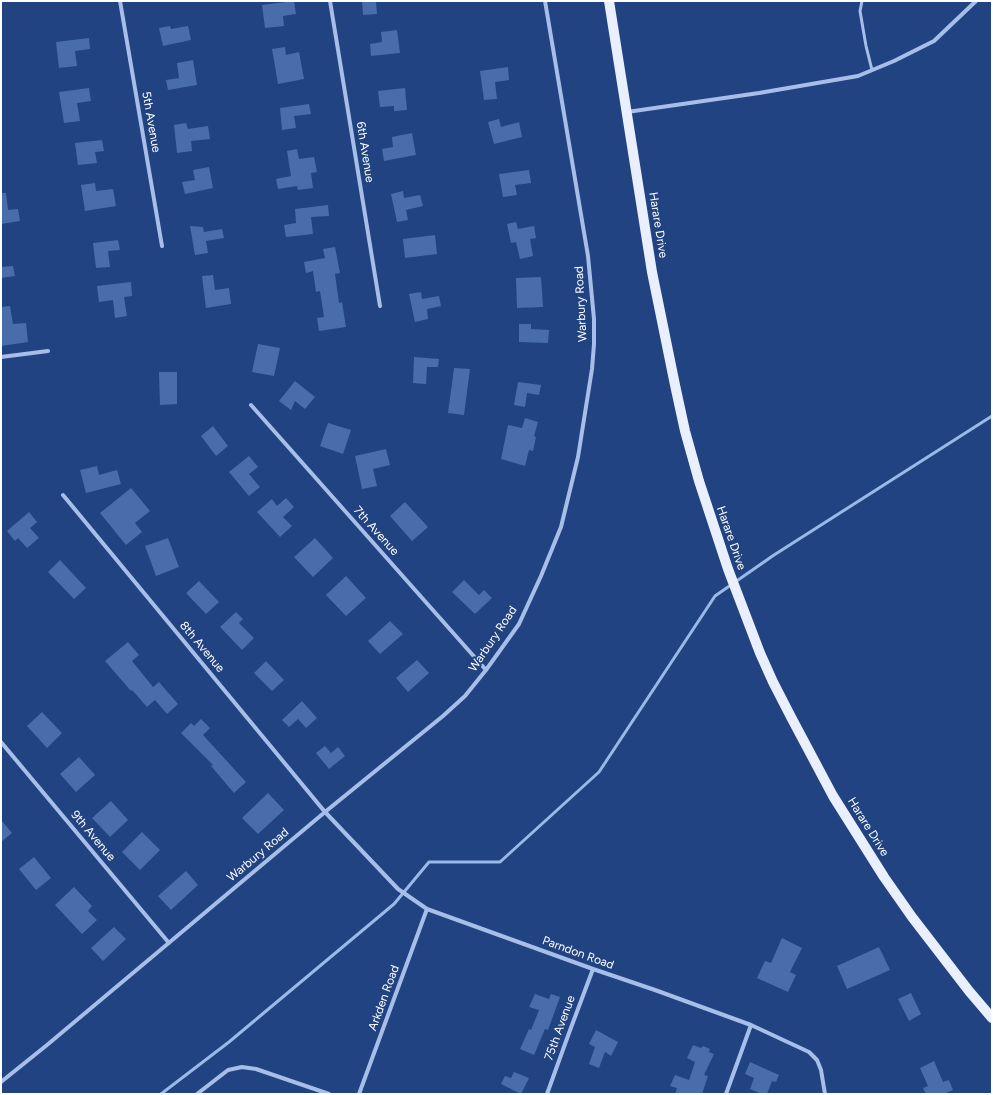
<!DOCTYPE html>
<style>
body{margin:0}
#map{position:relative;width:993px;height:1095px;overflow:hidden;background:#214381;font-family:Figtree,sans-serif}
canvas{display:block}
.frame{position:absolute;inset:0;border:2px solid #fff;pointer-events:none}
</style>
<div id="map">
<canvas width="993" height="1095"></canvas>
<div class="frame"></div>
</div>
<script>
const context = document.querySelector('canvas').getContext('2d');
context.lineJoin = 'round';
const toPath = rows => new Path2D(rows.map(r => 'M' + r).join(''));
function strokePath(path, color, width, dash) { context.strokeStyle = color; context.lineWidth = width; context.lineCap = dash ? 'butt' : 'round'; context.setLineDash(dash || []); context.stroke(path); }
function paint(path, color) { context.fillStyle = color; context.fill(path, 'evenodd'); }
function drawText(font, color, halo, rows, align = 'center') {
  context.font = font + ' Figtree,sans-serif'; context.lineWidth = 4; context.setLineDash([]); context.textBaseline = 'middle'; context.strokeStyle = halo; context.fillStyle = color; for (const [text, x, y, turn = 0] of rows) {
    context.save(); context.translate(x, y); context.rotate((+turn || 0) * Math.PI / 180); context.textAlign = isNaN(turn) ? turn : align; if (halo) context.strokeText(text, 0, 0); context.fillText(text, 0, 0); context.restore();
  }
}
const stream = toPath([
 [161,1094,229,1042,394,904,429,862,500,862,599,772,715,596,774,555,992,416]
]);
const building = toPath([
 [294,1,296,14,283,16,284,26,265,28,262,5],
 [362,1,376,1,377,14,363,15],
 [170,26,171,29,188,26,191,40,163,46,159,28],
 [397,30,400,53,371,56,370,44,382,42,381,32],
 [89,38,90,49,75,51,77,66,59,68,56,42],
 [285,47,286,55,299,52,304,79,278,84,272,49],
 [193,60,197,85,168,90,166,80,179,78,177,63],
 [508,67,509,80,495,82,497,99,484,100,480,71],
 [89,88,91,101,77,103,80,121,64,123,59,92],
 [405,88,407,110,394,111,394,106,380,107,378,91],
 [309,104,311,114,294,116,296,128,282,130,280,108],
 [499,119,501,127,519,122,522,137,494,144,488,122],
 [186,123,188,129,208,126,210,139,191,141,192,151,177,153,174,125],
 [412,133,416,155,384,161,382,149,393,147,392,137],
 [102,140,104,151,95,152,97,163,78,165,75,143],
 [297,149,299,159,314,157,317,172,311,173,313,188,298,190,297,186,278,189,276,179,291,176,287,151],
 [209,167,213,188,185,194,182,182,195,180,193,170],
 [529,170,531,183,515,185,517,195,503,197,499,174],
 [95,183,96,191,113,189,116,206,85,211,81,185],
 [403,191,404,198,420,195,423,206,406,210,408,220,397,222,391,194],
 [1,193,6,193,8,210,18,209,20,221,1,224],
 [328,205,329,216,311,217,313,234,286,237,284,225,296,223,295,209],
 [516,222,518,229,534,226,536,238,530,239,533,256,520,259,516,242,511,243,507,224],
 [190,226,203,227,204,232,222,229,224,238,206,241,208,253,195,255],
 [435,235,437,254,405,258,403,239],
 [118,240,120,250,108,251,110,267,96,268,93,243],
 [335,247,340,273,335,274,339,303,342,302,346,327,319,331,317,318,324,317,320,291,316,292,313,271,306,273,304,262,325,258,323,249],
 [13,266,15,276,1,278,1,267],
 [213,275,215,290,229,288,231,304,206,308,202,276],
 [541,277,543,307,517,308,516,278],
 [131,282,132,296,124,297,127,316,115,318,113,300,99,302,97,286],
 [421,292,422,299,439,296,441,306,427,309,428,319,415,322,409,294],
 [10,306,13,324,26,323,28,342,1,346,1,307],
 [519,324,531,324,531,329,549,330,548,343,519,342],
 [258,344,280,348,274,376,252,372],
 [414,357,439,359,438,367,427,367,426,384,413,383],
 [454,368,470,369,464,415,448,413],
 [159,372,177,372,177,404,160,405],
 [295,381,315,397,305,409,295,401,291,410,279,401],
 [518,382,541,385,539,395,527,393,525,407,514,405],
 [525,418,538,422,534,436,536,437,533,451,529,450,525,466,501,459,508,425,522,428],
 [328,423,351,430,343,454,320,446],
 [213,426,228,446,216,456,201,436],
 [386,449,390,465,373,469,377,486,362,489,355,456],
 [249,456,258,467,249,474,260,487,249,496,229,472],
 [97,466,99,475,117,470,121,484,86,493,80,470],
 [131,488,150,511,135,523,142,532,126,545,100,513],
 [286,498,294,507,283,517,292,526,280,537,257,512,272,499,277,506],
 [405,502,428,527,412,541,390,516],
 [29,512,37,522,30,528,39,538,27,548,18,538,15,541,7,531],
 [168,538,179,567,156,576,145,546],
 [315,538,333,558,313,577,294,557],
 [60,560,86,588,74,599,48,572],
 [346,576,366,598,346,616,326,595],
 [464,580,479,595,484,590,492,598,475,614,452,592],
 [199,581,219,602,206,614,186,593],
 [236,612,243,619,239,623,254,638,242,650,220,627],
 [390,621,403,634,380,654,368,641],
 [128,642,139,655,132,661,153,687,159,682,178,704,167,714,155,700,147,707,132,690,131,691,105,661],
 [417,660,429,673,408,692,396,678],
 [266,661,284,680,272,691,254,673],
 [302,701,317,718,306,728,298,719,289,727,282,720],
 [42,712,62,733,47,748,27,726],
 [201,719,210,728,203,735,246,782,234,793,211,766,213,765,181,733,191,723,194,726],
 [325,746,331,753,338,747,345,756,329,769,316,753],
 [79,757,95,775,76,792,60,774],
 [268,793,284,810,258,834,242,818],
 [111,801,128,820,110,837,92,818],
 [1,820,12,833,1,842],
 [142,832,160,850,140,870,122,852],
 [34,857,51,878,36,890,19,869],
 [186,871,198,885,171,910,158,896],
 [74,887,92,906,88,911,97,920,82,934,55,905],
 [114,927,126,939,103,961,91,948],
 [782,938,802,948,790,972,796,975,788,992,757,978,765,961,771,963],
 [879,947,890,970,847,989,837,966],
 [911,993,921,1014,909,1021,898,999],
 [535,994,549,999,551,994,560,997,548,1030,545,1029,534,1055,520,1049,529,1029,531,1030,539,1010,529,1007],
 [596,1030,618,1042,611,1056,605,1052,599,1068,589,1064,595,1047,589,1044],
 [693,1045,701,1048,703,1046,710,1049,709,1052,714,1054,704,1075,708,1076,702,1094,675,1094,677,1088,670,1086,675,1075,689,1080,695,1062,687,1058],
 [934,1061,943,1082,949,1080,953,1090,944,1094,926,1094,923,1088,928,1086,920,1068],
 [750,1062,779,1075,776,1082,772,1081,767,1094,762,1094,750,1089,754,1078,745,1074],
 [514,1072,529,1078,521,1094,501,1084,505,1076,511,1078]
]);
const service = toPath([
 [862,1,860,11,866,46,872,70]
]);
const minor = toPath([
 [120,1,162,246],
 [330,1,380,306],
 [627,112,759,93,858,76,894,61,934,41,976,1],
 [1,357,48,351],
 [251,405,486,670],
 [63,495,325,812,398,889,427,909,593,969,655,990,751,1025,809,1052,817,1060,821,1070,825,1094],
 [1,742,169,943],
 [1,1082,47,1045,325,812,443,716,465,696,486,670,519,624,541,576,561,527,578,457,592,369,594,344,594,319,588,256,545,1],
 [197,1094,228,1070,242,1067,256,1069,329,1094],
 [359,1094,427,909],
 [547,1094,569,1033,593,969],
 [726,1094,751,1025]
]);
const primary = toPath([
 [609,1,652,272,675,385,685,431,699,481,728,569,760,653,773,682,791,717,833,796,884,877,912,917,969,991,992,1018]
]);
const streetNames = [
 ["5th Avenue",151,122,80],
 ["6th Avenue",365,152,81],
 ["Harare Drive",658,225,81],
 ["Warbury Road",581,304,-93],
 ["7th Avenue",376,531,48],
 ["Harare Drive",731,538,71],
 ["Warbury Road",493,639,-56],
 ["8th Avenue",202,647,50],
 ["Harare Drive",868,827,58],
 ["9th Avenue",93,836,50],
 ["Warbury Road",258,855,-40],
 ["Parndon Road",578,953,20],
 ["Arkden Road",384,998,-70],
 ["75th Avenue",560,1028,-70]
];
strokePath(stream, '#9ab9e9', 3);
paint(building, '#496caa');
strokePath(service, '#a7bfe8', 3);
strokePath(minor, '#a7bfe8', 4);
strokePath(primary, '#e9effd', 10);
drawText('12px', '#fff', '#214381', streetNames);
</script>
